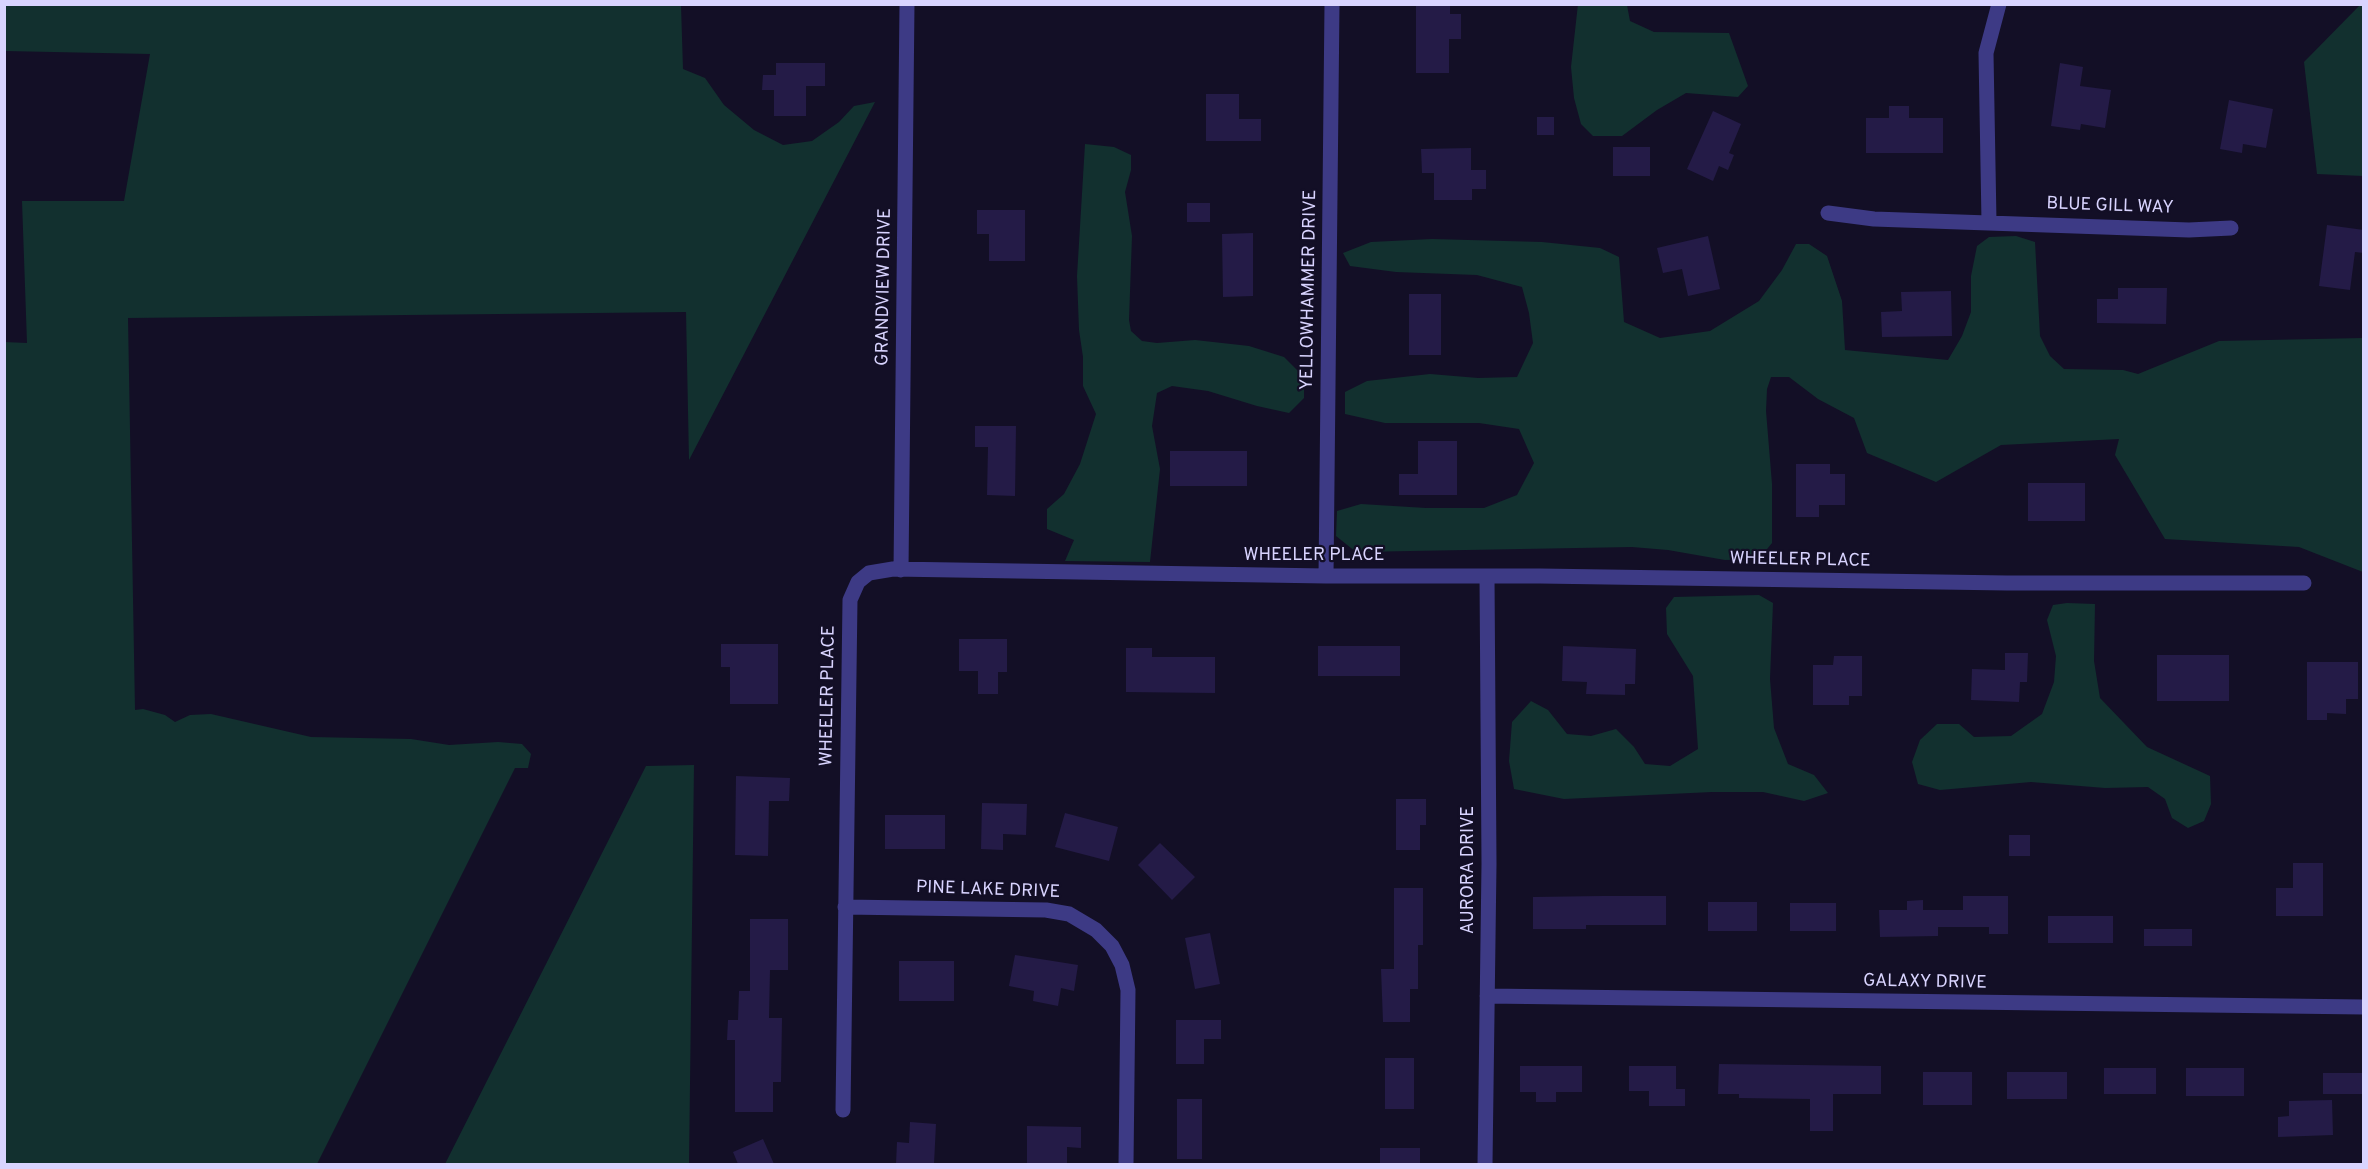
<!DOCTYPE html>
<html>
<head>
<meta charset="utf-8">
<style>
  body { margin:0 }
  #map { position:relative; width:2368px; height:1169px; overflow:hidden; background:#130f26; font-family:Overpass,sans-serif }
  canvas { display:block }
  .frame { position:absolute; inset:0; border:6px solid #d9d4ff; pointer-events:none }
</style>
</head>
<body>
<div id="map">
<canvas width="2368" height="1169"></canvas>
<div class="frame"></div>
</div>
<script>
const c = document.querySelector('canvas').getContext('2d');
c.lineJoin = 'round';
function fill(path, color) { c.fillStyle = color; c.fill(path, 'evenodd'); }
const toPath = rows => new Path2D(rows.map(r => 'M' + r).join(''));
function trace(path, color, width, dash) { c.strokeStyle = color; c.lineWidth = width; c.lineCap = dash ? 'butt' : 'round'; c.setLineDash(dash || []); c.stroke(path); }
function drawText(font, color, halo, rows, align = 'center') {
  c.font = font + ' Overpass,sans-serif'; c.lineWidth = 4.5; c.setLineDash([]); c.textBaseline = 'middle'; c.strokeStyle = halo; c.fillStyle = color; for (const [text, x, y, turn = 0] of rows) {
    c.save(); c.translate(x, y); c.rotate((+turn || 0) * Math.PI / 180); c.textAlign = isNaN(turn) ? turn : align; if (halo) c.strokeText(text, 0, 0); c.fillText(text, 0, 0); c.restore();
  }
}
const green = toPath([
  [5,4,681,5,683,69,705,78,724,105,754,130,783,145,812,141,839,122,854,106,875,102,689,460,686,312,128,318,135,710,143,709,165,715,175,722,190,715,211,714,311,737,411,739,449,745,498,742,522,744,531,754,528,768,515,768,317,1164,5,1164,4,342,27,343,22,201,124,201,150,54,5,51],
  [1578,4,1627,5,1630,21,1654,32,1729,33,1748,86,1738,97,1686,93,1657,110,1622,136,1593,136,1581,124,1574,98,1571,67],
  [2360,5,2364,5,2363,176,2317,174,2304,62],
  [1085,144,1114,147,1131,155,1131,170,1125,192,1132,236,1129,320,1131,331,1142,341,1157,343,1195,340,1249,346,1284,357,1304,377,1304,398,1289,413,1257,406,1208,391,1172,386,1157,393,1152,426,1160,469,1150,562,1065,561,1074,540,1047,529,1047,509,1064,494,1080,464,1096,414,1083,386,1083,357,1079,330,1077,276],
  [2016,236,2035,242,2040,336,2050,356,2064,369,2123,370,2138,374,2219,341,2363,338,2363,572,2299,547,2165,539,2115,455,2119,439,2001,445,1936,482,1867,453,1854,418,1818,399,1789,377,1771,377,1767,389,1766,411,1772,484,1772,543,1759,559,1725,560,1668,550,1632,547,1356,552,1336,536,1337,511,1361,504,1426,508,1484,508,1517,495,1534,463,1519,429,1479,423,1385,423,1345,414,1345,392,1367,381,1430,374,1478,378,1517,377,1533,343,1529,313,1522,287,1477,275,1396,272,1350,266,1343,253,1371,242,1432,239,1542,242,1600,248,1619,257,1624,322,1660,338,1710,331,1759,301,1782,270,1796,244,1809,244,1827,256,1842,301,1845,350,1948,360,1962,336,1971,312,1971,276,1977,246,1989,237],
  [1759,595,1773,603,1770,679,1774,728,1788,764,1814,775,1828,793,1804,801,1763,792,1712,792,1564,799,1514,789,1509,761,1512,722,1531,701,1548,710,1567,734,1591,736,1616,729,1634,747,1645,764,1670,766,1698,749,1693,676,1667,634,1666,608,1674,597],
  [2067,603,2095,604,2094,661,2100,698,2147,747,2210,776,2211,804,2204,821,2188,828,2172,818,2165,799,2148,787,2105,788,2031,782,1940,790,1918,784,1912,762,1920,740,1937,724,1959,724,1974,737,2011,736,2042,714,2054,682,2056,656,2047,620,2053,605],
  [694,765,689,1164,445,1164,646,766]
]);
const building = toPath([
  [1416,4,1450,4,1450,14,1461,14,1461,39,1449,39,1449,73,1416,73],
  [776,63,825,63,825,86,806,86,806,116,774,116,774,90,762,90,763,75,776,75],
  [2060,63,2083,67,2080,86,2111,90,2105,128,2081,124,2080,130,2051,126],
  [1206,94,1239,94,1239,119,1261,119,1261,141,1206,141],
  [2229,100,2273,109,2266,148,2243,144,2242,153,2220,149],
  [1889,106,1909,106,1909,118,1943,118,1943,153,1866,153,1866,118,1889,118],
  [1713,111,1741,124,1729,153,1734,155,1728,170,1719,166,1713,181,1687,169],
  [1537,117,1554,117,1554,135,1537,135],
  [1613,147,1650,147,1650,176,1613,176],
  [1471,148,1471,170,1486,170,1486,189,1472,189,1472,200,1434,200,1434,173,1422,173,1421,149],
  [1187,203,1210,203,1210,222,1187,222],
  [977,210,1025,210,1025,261,989,261,989,234,977,234],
  [2327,225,2364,230,2364,253,2355,252,2350,290,2319,286],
  [1253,233,1253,296,1223,297,1222,234],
  [1708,236,1720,289,1688,296,1682,269,1663,273,1657,248],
  [2118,288,2167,288,2166,324,2097,323,2097,299,2118,299],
  [1951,291,1952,336,1882,337,1881,312,1902,311,1901,292],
  [1409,294,1441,294,1441,355,1409,355],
  [975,426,1016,426,1015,496,987,495,988,447,975,447],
  [1418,441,1457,441,1457,495,1399,495,1399,474,1418,474],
  [1170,451,1247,451,1247,486,1170,486],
  [1796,464,1830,464,1830,474,1845,474,1845,505,1819,505,1819,517,1796,517],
  [2028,483,2085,483,2085,521,2028,521],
  [959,639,1007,639,1007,672,998,672,998,694,978,694,978,671,959,671],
  [721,644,778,644,778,704,730,704,730,667,721,667],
  [1318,646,1400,646,1400,676,1318,676],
  [1563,646,1636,649,1635,684,1625,684,1625,695,1586,694,1587,682,1562,681],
  [1126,648,1152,648,1152,657,1215,657,1215,693,1126,692],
  [2005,653,2028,653,2027,682,2020,682,2019,702,1971,700,1972,669,2005,670],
  [2157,655,2229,655,2229,701,2157,701],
  [1834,656,1862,656,1862,696,1849,696,1849,705,1813,705,1813,665,1833,665],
  [2307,662,2358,662,2358,699,2346,699,2346,714,2327,713,2327,720,2307,720],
  [736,776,790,778,789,801,769,801,768,856,735,855],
  [1396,799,1426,799,1426,825,1420,825,1420,850,1396,850],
  [982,803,1027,804,1026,835,1003,834,1003,850,981,849],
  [1065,813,1118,827,1109,861,1055,847],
  [885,815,945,815,945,849,885,849],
  [2009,835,2030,835,2030,856,2009,856],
  [1160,843,1195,877,1172,900,1138,865],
  [2293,863,2323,863,2323,916,2276,916,2276,888,2293,888],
  [1394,888,1423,888,1423,945,1418,945,1418,989,1410,989,1410,1022,1383,1022,1381,969,1394,969],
  [1602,896,1666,896,1666,925,1586,925,1586,929,1533,929,1533,897],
  [1963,896,2008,896,2008,934,1989,934,1989,927,1938,927,1938,936,1880,937,1879,910,1907,910,1907,901,1923,900,1923,910,1963,910],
  [1708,902,1757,902,1757,931,1708,931],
  [1790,903,1836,903,1836,931,1790,931],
  [2048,916,2113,916,2113,943,2048,943],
  [750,919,788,919,788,970,770,970,769,1018,782,1018,781,1082,773,1082,773,1112,735,1112,735,1040,727,1040,728,1020,738,1020,739,991,750,991],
  [2144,929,2192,929,2192,946,2144,946],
  [1210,933,1220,984,1195,989,1185,938],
  [1015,955,1078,965,1074,991,1061,988,1058,1006,1033,1001,1034,991,1009,986],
  [899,961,954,961,954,1001,899,1001],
  [1176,1020,1221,1020,1221,1039,1204,1039,1204,1064,1176,1064],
  [1385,1058,1414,1058,1414,1109,1385,1109],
  [1719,1064,1881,1066,1881,1094,1833,1094,1833,1131,1810,1131,1810,1099,1739,1098,1739,1094,1718,1094],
  [1520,1066,1582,1066,1582,1092,1556,1092,1556,1102,1536,1102,1536,1092,1520,1092],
  [1629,1066,1676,1066,1676,1089,1685,1089,1685,1106,1649,1106,1649,1091,1629,1091],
  [2104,1068,2156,1068,2156,1094,2104,1094],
  [2186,1068,2244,1068,2244,1096,2186,1096],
  [1923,1072,1972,1072,1972,1105,1923,1105],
  [2007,1072,2067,1072,2067,1099,2007,1099],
  [2323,1073,2364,1073,2364,1094,2323,1094],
  [1177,1099,1202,1099,1202,1159,1177,1159],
  [2332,1100,2333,1135,2278,1137,2278,1117,2289,1116,2289,1101],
  [910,1122,936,1124,934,1164,896,1164,897,1142,909,1143],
  [1027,1126,1081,1127,1081,1148,1067,1147,1067,1164,1027,1164],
  [763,1139,774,1164,738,1164,733,1152],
  [1380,1148,1420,1148,1420,1164,1380,1164]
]);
const street = toPath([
  [1828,213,1874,219,2189,230,2231,228],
  [1989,222,1986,53,1999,4],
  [901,570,907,4],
  [1326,576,1332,4],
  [845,907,1046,910,1069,914,1096,930,1112,946,1122,965,1128,990,1126,1164],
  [1487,996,2364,1007],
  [843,1110,850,600,858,582,869,573,893,569,1326,576,1540,576,2007,583,2304,583],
  [1485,1164,1489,864,1487,576]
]);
const streetNames = [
  ["BLUE GILL WAY",2110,207,2],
  ["GRANDVIEW DRIVE",885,287,-89],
  ["YELLOWHAMMER DRIVE",1310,290,-89],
  ["WHEELER PLACE",1314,556],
  ["WHEELER PLACE",1800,561,1],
  ["WHEELER PLACE",829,696,-89],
  ["AURORA DRIVE",1469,870,-90],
  ["PINE LAKE DRIVE",988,891,2],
  ["GALAXY DRIVE",1925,983,1]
];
fill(green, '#12302f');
fill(building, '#241b47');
trace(street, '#3d3a85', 15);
drawText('18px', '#d9d4ff', '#130f26', streetNames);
</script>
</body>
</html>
